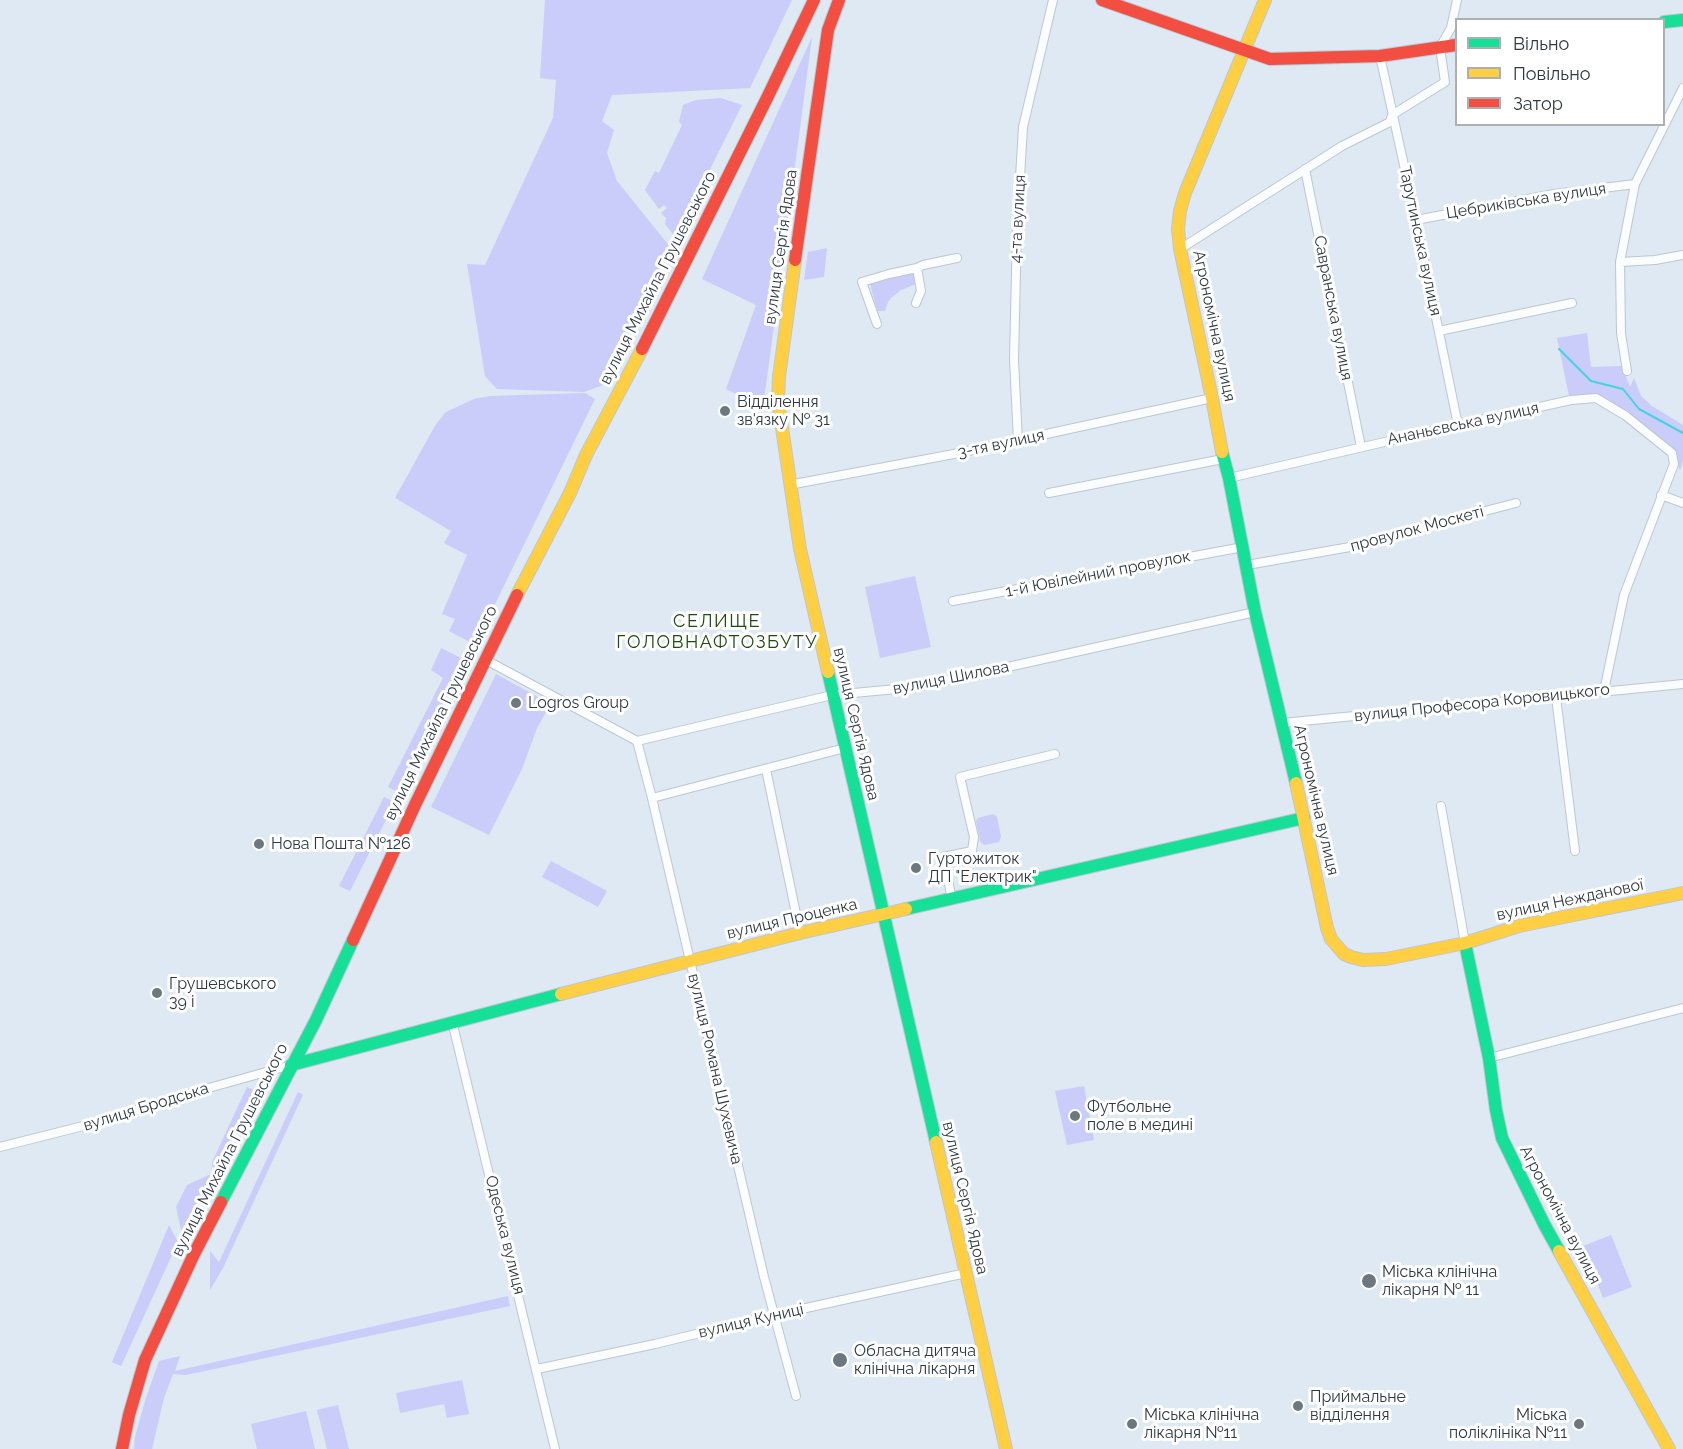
<!DOCTYPE html>
<html>
<head>
<meta charset="utf-8">
<style>
  body { margin:0 }
  #map { position:relative; width:1683px; height:1449px; overflow:hidden; background:#dee9f3; font-family:Raleway,sans-serif }
  canvas { display:block }
  .legend { position:absolute; left:1455px; top:18px; width:210px; height:108px; box-sizing:border-box; background:#fff; border:2px solid #acb0b3; margin:0; padding:8px 10px; list-style:none; font-size:18px; color:#2f3942 }
  .legend li { display:flex; align-items:center; gap:12px; height:30px }
  .legend b { width:30px; border:2px solid #acb0b3 }
</style>
</head>
<body>
<div id="map">
<canvas width="1683" height="1449"></canvas>
<ul class="legend">
<li><b style="height:8px;background:#16e098"></b>Вільно</li>
<li><b style="height:8px;background:#ffcf43"></b>Повільно</li>
<li><b style="height:8px;background:#f24e42"></b>Затор</li>
</ul>
</div>
<script>
const c = document.querySelector('canvas').getContext('2d');
c.lineJoin = 'round';
function fill(path, color) { c.fillStyle = color; c.fill(path, 'evenodd'); }
const toPath = rows => new Path2D(rows.map(r => 'M' + r).join(''));
function trace(path, color, width, dash) { c.strokeStyle = color; c.lineWidth = width; c.lineCap = dash ? 'butt' : 'round'; c.setLineDash(dash || []); c.stroke(path); }
function drawText(font, color, halo, rows, align = 'center') {
  c.font = font + ' Raleway,sans-serif'; c.lineWidth = 6; c.setLineDash([]); c.textBaseline = 'middle'; c.strokeStyle = halo; c.fillStyle = color; for (const [text, x, y, turn = 0] of rows) {
    c.save(); c.translate(x, y); c.rotate((+turn || 0) * Math.PI / 180); c.textAlign = isNaN(turn) ? turn : align; if (halo) c.strokeText(text, 0, 0); c.fillText(text, 0, 0); c.restore();
  }
}
const green = toPath([
  [545,0,792,0,750,88,612,95,602,121,614,130,607,153,617,181,671,248,603,385,584,392,497,389,485,376,467,264,485,265,553,118,556,80,540,78],
  [812,37,772,341,763,407,726,389,756,305,702,279],
  [721,98,742,105,676,238,665,224,666,218,661,213,667,208,664,205,659,209,645,190,655,171,659,173,682,125,679,122,683,105,696,100],
  [827,248,824,277,804,280,808,252],
  [913,269,919,283,901,290,891,298,888,302,885,311,877,311,869,280],
  [1587,333,1591,367,1622,366,1630,387,1634,378,1641,396,1652,406,1683,425,1683,461,1680,471,1673,448,1629,414,1598,395,1569,396,1557,338],
  [585,393,595,399,475,645,449,631,455,619,442,614,467,555,444,543,451,531,395,498,436,424,446,412,474,399,490,396],
  [915,576,931,647,880,658,865,587],
  [441,648,465,660,400,793,388,787,443,678,431,670],
  [496,674,551,704,537,728,522,769,489,835,431,807],
  [384,797,395,802,350,891,339,886],
  [993,814,997,817,1001,837,999,842,984,845,980,841,976,821,978,818],
  [551,861,607,891,598,907,542,877],
  [1084,1086,1094,1140,1067,1145,1055,1091],
  [247,1087,254,1090,216,1169,212,1166,212,1162],
  [298,1092,303,1095,223,1268,210,1290,210,1251,219,1262],
  [211,1174,182,1234,176,1207,187,1185],
  [169,1225,178,1242,121,1366,112,1362],
  [1611,1235,1632,1287,1603,1298,1583,1246],
  [508,1296,510,1306,186,1375,173,1374,164,1398,152,1449,134,1449,135,1437,146,1398,159,1361,180,1356,175,1371],
  [462,1380,469,1414,447,1418,444,1404,400,1413,396,1393],
  [338,1405,349,1449,327,1449,317,1410],
  [306,1411,315,1449,257,1449,251,1424]
]);
const stream = toPath([
  [1559,349,1591,381,1623,389,1639,409,1683,433]
]);
const street = toPath([
  [1380,56,1416,220,1458,425],
  [1305,169,1361,447],
  [1416,220,1554,194,1635,184],
  [1180,249,1342,146,1390,122,1392,115,1445,82,1440,47,1451,28,1457,0],
  [1620,262,1655,260,1683,255],
  [916,303,921,291,917,268,923,265,957,258],
  [877,324,862,282,889,274,917,268],
  [1439,331,1572,303],
  [1627,371,1621,333,1620,262,1635,184,1683,88],
  [1018,441,1014,360,1017,227,1023,127,1053,0],
  [1229,478,1458,425,1571,400,1596,398,1626,416,1672,453,1674,464,1624,595,1604,691],
  [789,485,959,453,1212,398],
  [1049,493,1223,459],
  [1661,495,1683,503],
  [1247,565,1373,543,1431,525,1516,503],
  [953,601,1243,547],
  [486,660,637,741,832,695,918,687,1255,612],
  [1556,697,1575,851],
  [1282,723,1683,684],
  [637,741,652,798,764,1277,796,1396],
  [766,769,800,933],
  [652,798,845,748],
  [1441,806,1465,943],
  [952,899,943,857,972,851,974,837,960,777,1055,754],
  [452,1021,555,1449],
  [1489,1058,1683,1008],
  [0,1147,91,1124,198,1091,291,1065],
  [537,1369,655,1344,774,1315,966,1273]
]);
const fast = toPath([
  [1664,22,1683,20],
  [1222,452,1229,478,1255,612,1296,783],
  [828,672,936,1142],
  [906,909,1304,818],
  [1465,943,1489,1058,1496,1110,1502,1138,1544,1224,1559,1251],
  [291,1065,561,994],
  [221,1202,316,1020,353,940]
]);
const slow = toPath([
  [795,260,779,377,778,401,800,549,828,672],
  [1222,452,1212,398,1180,249,1178,229,1180,211,1185,193,1265,0],
  [517,595,570,493,586,455,642,349],
  [1296,783,1327,928,1331,939,1344,954,1351,957,1363,960,1386,959,1465,943,1519,926,1683,893],
  [561,994,800,933,906,909],
  [936,1142,1006,1449],
  [1559,1251,1669,1449]
]);
const jam = toPath([
  [1102,0,1270,59,1380,56,1456,45],
  [795,260,828,30,839,0],
  [642,349,769,94,814,0],
  [353,940,415,805,517,595],
  [122,1449,129,1415,145,1360,194,1254,221,1202]
]);
const markers = [
  [725,411,6,"#6c7780"],
  [516,703,6,"#6c7780"],
  [259,844,6,"#6c7780"],
  [916,868,6,"#6c7780"],
  [157,993,6,"#6c7780"],
  [1075,1116,6,"#6c7780"],
  [1369,1281,8,"#6c7780"],
  [840,1360,8,"#6c7780"],
  [1298,1406,6,"#6c7780"],
  [1132,1424,6,"#6c7780"],
  [1579,1424,6,"#6c7780"]
];
const streetNames = [
  ["Цебриківська вулиця",1526,201,-9],
  ["4-та вулиця",1018,219,-87],
  ["Тарутинська вулиця",1420,241,78],
  ["вулиця Сергія Ядова",781,247,-82],
  ["вулиця Михайла Грушевського",658,278,-63],
  ["Савранська вулиця",1333,308,79],
  ["Агрономічна вулиця",1214,326,78],
  ["Ананьєвська вулиця",1463,424,-12],
  ["3-тя вулиця",1001,444,-12],
  ["провулок Москеті",1417,529,-15],
  ["1-й Ювілейний провулок",1098,574,-11],
  ["вулиця Шилова",951,678,-11],
  ["вулиця Професора Коровицького",1482,703,-6],
  ["вулиця Михайла Грушевського",441,713,-64],
  ["вулиця Сергія Ядова",856,724,77],
  ["Агрономічна вулиця",1316,800,77],
  ["вулиця Нежданової",1570,900,-12],
  ["вулиця Проценка",792,919,-13],
  ["вулиця Романа Шухевича",715,1069,77],
  ["вулиця Бродська",146,1107,-17],
  ["вулиця Михайла Грушевського",230,1150,-63],
  ["вулиця Сергія Ядова",965,1198,77],
  ["Агрономічна вулиця",1560,1215,62],
  ["Одеська вулиця",505,1235,76],
  ["вулиця Куниці",751,1321,-13]
];
const poiNames = [
  ["Відділення",737,402],
  ["зв'язку № 31",737,420],
  ["Logros Group",528,703],
  ["Нова Пошта №126",271,844],
  ["Гуртожиток",928,859],
  ["ДП \"Електрик\"",928,877],
  ["Грушевського",169,984],
  ["39 і",169,1002],
  ["Футбольне",1087,1107],
  ["поле в медині",1087,1125],
  ["Міська клінічна",1382,1272],
  ["лікарня № 11",1382,1290],
  ["Обласна дитяча",854,1351],
  ["клінічна лікарня",854,1369],
  ["Приймальне",1310,1397],
  ["відділення",1310,1415],
  ["Міська клінічна",1144,1415],
  ["лікарня №11",1144,1433],
  ["Міська",1567,1415,"right"],
  ["поліклініка №11",1567,1433,"right"]
];
const neighbourhoodNames = [
  ["СЕЛИЩЕ",717,622],
  ["ГОЛОВНАФТОЗБУТУ",717,643]
];
fill(green, '#caccf9');
trace(stream, '#45d3dd', 2);
trace(street, '#bdc7d0', 10);
trace(fast, '#bdc7d0', 14);
trace(slow, '#bdc7d0', 14);
trace(jam, '#bdc7d0', 14);
trace(street, '#fafcfd', 8);
trace(fast, '#16e098', 12);
trace(slow, '#ffcf43', 12);
trace(jam, '#f24e42', 12);
for (const [x, y, r, color] of markers) { const dot = new Path2D(); dot.arc(x, y, r, 0, 2 * Math.PI); c.fillStyle = color; c.fill(dot); trace(dot, '#fff', 2); }
drawText('16px', '#2f3942', '#fff', streetNames);
drawText('16px', '#2f3942', '#fff', poiNames, 'left');
c.letterSpacing = '1.5px';
drawText('18px', '#204a0e', '#fff', neighbourhoodNames);
c.letterSpacing = '0px';
</script>
</body>
</html>
